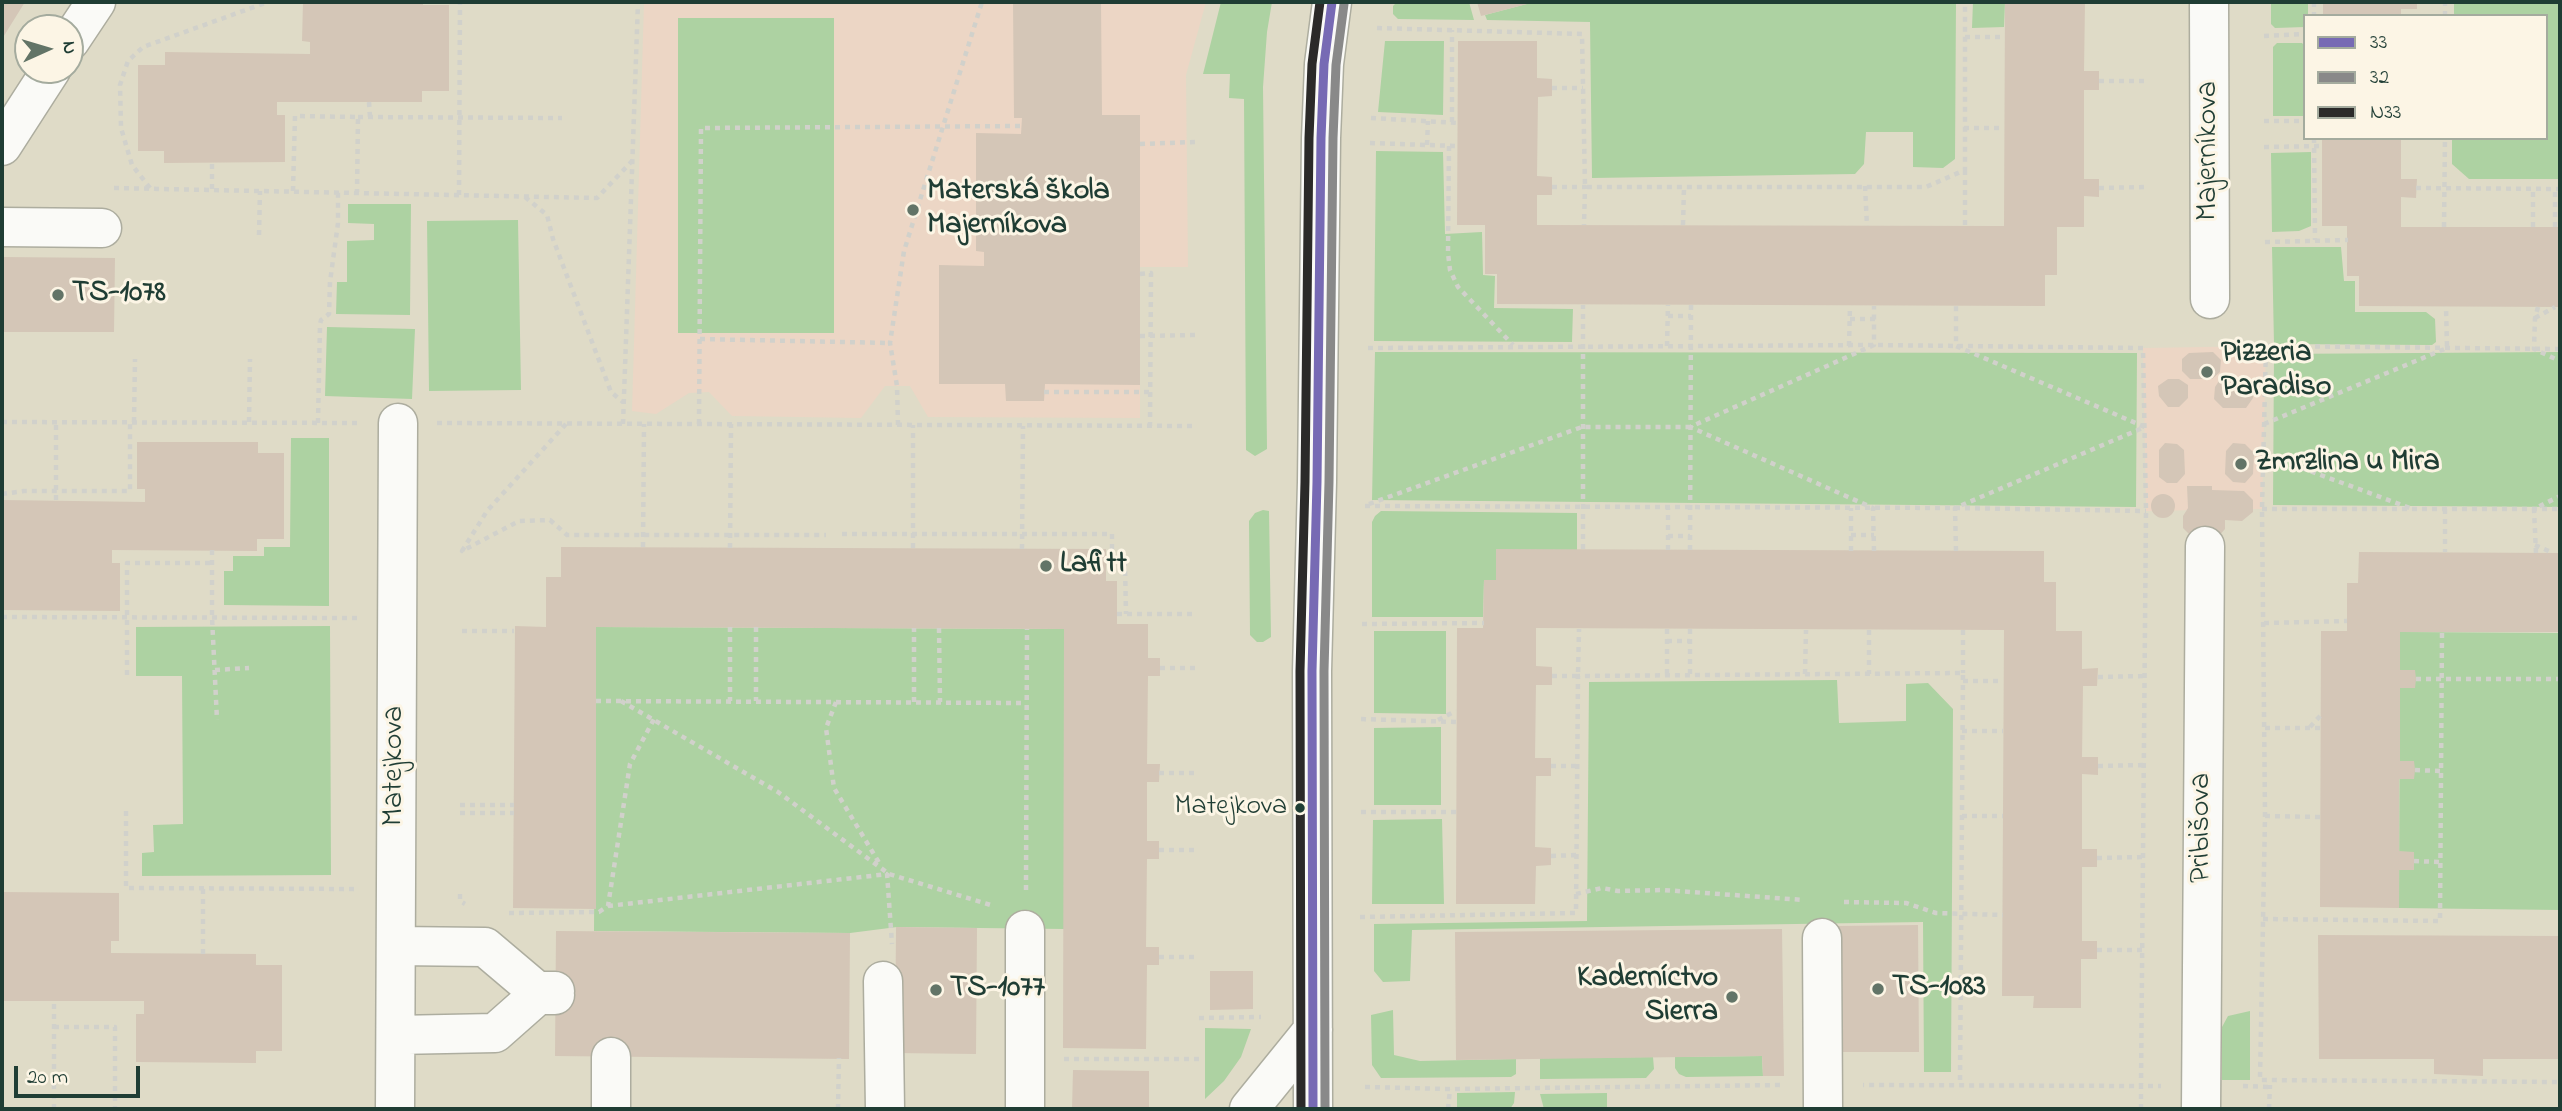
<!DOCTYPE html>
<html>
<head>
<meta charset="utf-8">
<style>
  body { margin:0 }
  #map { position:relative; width:2562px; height:1111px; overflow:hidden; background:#dfdbc7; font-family:"Indie Flower",sans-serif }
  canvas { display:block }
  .frame { position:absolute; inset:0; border:4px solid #1f3d34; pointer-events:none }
  .legend { position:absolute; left:2303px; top:14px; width:245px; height:126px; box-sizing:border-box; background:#fcf5e5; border:2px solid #a4ab9e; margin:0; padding:9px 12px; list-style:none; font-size:21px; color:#1f3d34 }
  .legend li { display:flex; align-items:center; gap:14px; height:35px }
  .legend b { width:35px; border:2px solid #a4ab9e }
  .north { position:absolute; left:14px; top:14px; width:70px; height:70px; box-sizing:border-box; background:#fcf5e5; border:2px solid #a4ab9e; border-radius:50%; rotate:86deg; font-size:19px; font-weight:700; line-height:28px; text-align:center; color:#1f3d34 }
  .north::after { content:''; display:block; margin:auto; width:24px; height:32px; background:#627467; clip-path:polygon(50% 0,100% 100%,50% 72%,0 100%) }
  .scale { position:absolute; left:14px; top:1066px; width:126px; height:32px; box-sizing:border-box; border:4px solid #1f3d34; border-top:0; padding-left:9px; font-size:21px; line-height:24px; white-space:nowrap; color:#1f3d34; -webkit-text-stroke:5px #fcf5e5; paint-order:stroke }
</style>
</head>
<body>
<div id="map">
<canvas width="2562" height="1111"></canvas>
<div class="frame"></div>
<ul class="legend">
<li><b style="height:9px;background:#776ab4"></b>33</li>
<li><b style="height:9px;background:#898989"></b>32</li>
<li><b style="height:9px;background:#2b2a29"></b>N33</li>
</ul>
<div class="north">N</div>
<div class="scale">20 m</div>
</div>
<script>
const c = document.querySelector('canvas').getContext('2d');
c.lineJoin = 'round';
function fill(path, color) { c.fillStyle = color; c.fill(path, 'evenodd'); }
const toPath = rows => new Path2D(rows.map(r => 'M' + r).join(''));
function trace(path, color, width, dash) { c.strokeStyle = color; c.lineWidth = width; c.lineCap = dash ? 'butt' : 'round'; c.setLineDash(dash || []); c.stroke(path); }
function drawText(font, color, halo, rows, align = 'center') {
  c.font = font + ' "Indie Flower",sans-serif'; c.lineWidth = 6; c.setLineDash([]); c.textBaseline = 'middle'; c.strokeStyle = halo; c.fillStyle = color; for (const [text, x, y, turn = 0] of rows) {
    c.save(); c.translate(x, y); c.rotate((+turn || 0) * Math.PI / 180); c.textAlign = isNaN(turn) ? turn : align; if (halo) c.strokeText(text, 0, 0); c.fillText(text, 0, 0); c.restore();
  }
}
const built = toPath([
  [644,2,1206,2,1186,75,1188,267,1140,267,1140,418,928,417,910,386,885,386,861,418,732,416,709,392,689,393,656,414,632,411],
  [2266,346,2262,509,2146,511,2143,348]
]);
const green = toPath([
  [1221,2,1272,2,1267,32,1263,87,1267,449,1255,456,1246,450,1244,99,1229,98,1230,74,1203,74],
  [1397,2,1469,2,1474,20,1398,19,1393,14,1393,6],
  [1534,2,1956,2,1955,159,1943,168,1913,167,1913,132,1866,132,1864,164,1855,174,1592,178,1590,22,1487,20,1485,15],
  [1973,2,2005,2,2004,27,1972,28],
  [2271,2,2308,2,2308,16,2305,16,2305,27,2275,28,2271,24],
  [2454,2,2560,2,2560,179,2469,179,2452,164,2452,138,2546,138,2546,16,2454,16],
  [678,18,834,18,834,333,678,333],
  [1385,41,1444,41,1443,115,1378,112],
  [2277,43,2302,43,2305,46,2305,116,2273,116,2273,47],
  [1376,151,1443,152,1445,234,1482,232,1483,275,1495,276,1494,308,1573,309,1572,342,1374,341],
  [2311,152,2311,226,2299,231,2272,232,2271,153],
  [348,204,411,204,410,315,336,314,337,282,347,282,347,241,374,240,374,224,348,223],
  [518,220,521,390,429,391,427,221],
  [2272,247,2341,247,2344,281,2355,281,2355,312,2426,312,2435,319,2436,342,2432,345,2274,344],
  [327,327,415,329,412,399,325,396],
  [1375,352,2137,353,2136,507,1372,500],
  [2560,352,2560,507,2273,505,2274,354],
  [291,438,329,438,329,606,224,605,224,571,233,571,233,556,264,556,264,547,290,547],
  [1263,510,1269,511,1271,637,1263,642,1257,642,1250,635,1249,521,1255,513],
  [1381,511,1577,513,1577,550,1496,580,1484,580,1483,617,1372,617,1372,522,1375,516],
  [330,626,331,875,142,876,142,853,154,852,153,825,183,824,182,676,136,676,136,627],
  [596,627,1064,629,1064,929,897,927,850,933,594,931],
  [1374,631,1446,631,1446,714,1374,713],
  [2400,632,2560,633,2560,910,2399,908],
  [1837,680,1839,723,1906,721,1906,684,1928,683,1953,709,1951,1072,1924,1072,1923,922,1412,930,1410,981,1383,982,1374,971,1374,924,1587,921,1589,682],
  [1441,727,1441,805,1374,805,1374,728],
  [1442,819,1444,904,1372,904,1373,820],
  [1393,1010,1394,1055,1420,1061,1516,1059,1516,1074,1511,1077,1381,1078,1372,1065,1371,1015],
  [2250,1011,2250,1080,2222,1080,2222,1027,2228,1016],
  [1205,1028,1251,1029,1241,1057,1224,1081,1205,1099],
  [1762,1056,1763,1076,1686,1077,1679,1074,1675,1068,1675,1057],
  [1653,1057,1654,1069,1646,1078,1540,1079,1540,1058],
  [1515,1092,1514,1103,1510,1109,1457,1109,1457,1093],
  [1607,1093,1607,1109,1544,1109,1540,1094]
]);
const building = toPath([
  [2,2,25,2,2,39],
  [303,2,423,2,423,5,449,5,449,91,422,91,422,102,277,102,277,115,285,115,285,162,164,163,164,151,138,151,138,65,165,65,165,52,310,54,310,42,302,41],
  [1013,2,1101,2,1102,115,1140,115,1140,385,1045,384,1044,401,1006,401,1005,384,939,384,939,265,984,266,984,252,976,251,976,133,1021,134,1022,118,1014,118],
  [1477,2,1531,2,1531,3,1481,16],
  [2005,2,2085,2,2084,71,2099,71,2099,90,2084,90,2084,179,2099,179,2099,197,2084,196,2084,227,2057,227,2057,275,2045,275,2045,306,1497,304,1497,274,1485,274,1485,225,1457,225,1458,41,1537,41,1537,78,1552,79,1552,96,1538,97,1537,176,1552,177,1552,195,1537,195,1537,225,2004,226],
  [2323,2,2417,2,2417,9,2401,9,2401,16,2323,16],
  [2322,138,2401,138,2401,179,2417,179,2416,198,2401,197,2401,227,2560,227,2560,307,2359,306,2359,276,2347,276,2347,226,2322,226],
  [2,257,115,258,114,332,2,332],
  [2213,352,2221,360,2220,372,2212,379,2190,379,2182,371,2182,359,2189,353],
  [2221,378,2247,379,2254,386,2253,398,2246,408,2223,408,2214,399,2215,387],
  [2168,379,2179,379,2188,385,2188,398,2179,407,2168,407,2159,396,2158,386],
  [137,442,258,442,258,453,284,453,284,539,257,539,257,551,112,550,112,563,120,563,120,611,2,610,2,500,145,502,145,489,137,489],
  [2165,443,2177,444,2184,450,2185,474,2177,483,2167,483,2159,477,2159,450],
  [2233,443,2245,444,2254,453,2253,474,2245,483,2233,482,2225,474,2226,451],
  [2187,486,2212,486,2212,490,2244,491,2253,500,2253,512,2242,521,2225,520,2225,529,2217,538,2192,537,2183,528,2183,516,2188,508],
  '2151 506a12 12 0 1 1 24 0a12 12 0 1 1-24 0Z',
  [561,547,1106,549,1106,581,1117,581,1117,624,1148,624,1148,658,1160,658,1160,676,1148,676,1147,764,1160,764,1159,782,1147,782,1147,841,1159,841,1159,859,1147,859,1146,947,1159,947,1159,965,1147,965,1146,1049,1063,1048,1064,629,596,627,596,909,513,908,515,626,546,627,546,577,561,577],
  [1496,549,2044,551,2044,582,2056,582,2056,631,2082,631,2082,669,2098,668,2097,686,2083,686,2082,757,2098,757,2098,775,2082,774,2082,849,2097,849,2097,867,2082,867,2082,941,2097,941,2097,959,2081,959,2081,1008,2033,1008,2034,996,2002,996,2004,630,1536,628,1536,666,1552,667,1552,685,1536,685,1535,758,1551,758,1551,776,1536,776,1535,847,1551,848,1551,865,1536,866,1535,904,1456,904,1457,628,1483,628,1484,580,1496,580],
  [2359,552,2560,553,2560,632,2400,632,2400,670,2415,670,2416,679,2415,688,2400,688,2400,761,2414,761,2415,770,2414,779,2399,779,2399,851,2414,852,2414,870,2399,870,2399,908,2320,907,2321,631,2347,631,2347,583,2358,583],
  [2,892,119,893,119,941,111,941,111,953,256,954,256,965,282,965,282,1051,256,1051,256,1063,136,1062,136,1014,144,1014,144,1001,2,1001],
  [1918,925,1919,1052,1838,1052,1838,926],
  [896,927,977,928,976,1054,895,1053],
  [1782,929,1784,1076,1763,1076,1762,1056,1456,1060,1455,932],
  [556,931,850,933,849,1059,555,1056],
  [2318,935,2560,936,2560,1059,2483,1059,2483,1076,2434,1074,2434,1059,2319,1059],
  [1210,971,1253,971,1253,1009,1210,1010],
  [1073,1070,1149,1071,1149,1109,1072,1109]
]);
const path = toPath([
  [2314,2,2314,16],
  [2445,16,2445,2],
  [1377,28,1582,34,1585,187,1926,187,1965,170,1965,2],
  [2264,36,2305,34],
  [1965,37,2004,37],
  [2099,81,2148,81],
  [1552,88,1583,88],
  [369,102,370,118],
  [358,117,562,118],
  [1371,118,1458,123],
  [2264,121,2305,121],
  [1452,122,1452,30],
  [1964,128,2004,128],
  [2314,138,2315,240],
  [1370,143,1457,146],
  [1140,144,1195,142],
  [1427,145,1428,121],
  [1449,146,1448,253,1450,270,1458,287,1513,345],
  [2264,147,2322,146],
  [1965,170,1965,226],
  [1865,186,1867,226],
  [1552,187,1585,187,1584,225],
  [114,188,597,198,633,160],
  [150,188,132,165,121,128,120,85,128,61,143,47,268,2],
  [2099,188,2147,187],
  [2416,188,2560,189],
  [212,189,212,162],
  [293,191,295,116,358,117,357,192],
  [459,195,460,2],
  [525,197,547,215,553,239,611,392,623,402],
  [1683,225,1684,187],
  [2444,227,2445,138],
  [2533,227,2533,189],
  [2555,227,2555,189],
  [259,235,260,191],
  [2265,242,2348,240],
  [1140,274,1151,273,1150,426],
  [2538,307,2535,318,2534,349,2560,361],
  [1668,316,1691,316],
  [2535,318,2555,307],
  [1850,319,1875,319],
  [1140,336,1196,335],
  [700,339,890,343],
  [1667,346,1668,305],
  [1849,346,1850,306],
  [1368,348,1874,345,2143,348,2146,511,2141,1086,1863,1085],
  [2560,349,2266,346,2262,509,2265,816,2260,1080,2560,1082],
  [1044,392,1150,392],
  [2,422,358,423],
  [134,422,135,359],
  [249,422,250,359],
  [318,423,320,325,321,320,329,314,330,282,338,223,338,192],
  [437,423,1196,426],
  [566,424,487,511,462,551,519,521,550,520,567,535,826,535],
  [623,424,638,2],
  [699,424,701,128,1021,126],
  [2264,424,2447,348,2446,306],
  [898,425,897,386,890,343,904,251,982,2],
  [2264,454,2410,508],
  [2,494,24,491,130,491,130,422],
  [56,500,56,422],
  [1369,504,1582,427,1690,427],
  [1365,506,1955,508,2146,511],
  [2262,509,2560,509],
  [2445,509,2445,552],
  [842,534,1112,534,1112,565,1125,565,1126,614],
  [1851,535,1874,535],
  [1668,536,1690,536],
  [2535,545,2553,553],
  [643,547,644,424],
  [730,548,731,424],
  [913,548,913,425],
  [1022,549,1023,426],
  [1583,549,1583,305],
  [212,550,212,617,217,720],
  [1668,550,1668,508],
  [1690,550,1691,305],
  [1851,551,1851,508],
  [1874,551,1873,508,1690,427,1874,345,1874,306],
  [1956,551,1955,508,2145,427,1956,346,1956,306],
  [2536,553,2534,509,2560,496],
  [1117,614,1197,614],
  [2,617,357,618],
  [2264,623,2347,621],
  [1362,624,1484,623],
  [730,627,730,701],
  [756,627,756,701],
  [939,628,940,702],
  [1667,629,1667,675],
  [1690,629,1690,675],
  [1869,630,1869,674],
  [1963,630,1963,673],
  [462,631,514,631],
  [1667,641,1690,641],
  [1160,668,1198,668],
  [215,670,249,668],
  [1805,674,1806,630],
  [127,675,127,563,213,563],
  [1552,676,1578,676,1579,629],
  [2098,677,2144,676],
  [2416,679,2560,679],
  [1963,681,2003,681],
  [596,701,1026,703],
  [621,701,778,792,889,874,994,906],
  [836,702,826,728,834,788,881,866],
  [914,702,914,628],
  [1361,719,1456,722],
  [1438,720,1456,711],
  [2310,727,2321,715],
  [2265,728,2321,728],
  [1962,731,2003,731],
  [1551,766,1577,766],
  [2098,766,2144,765],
  [2415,770,2441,771],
  [1159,773,1198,773],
  [460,805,514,805],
  [126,811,126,888,355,889],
  [1361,812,1456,812],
  [460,813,514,813],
  [1962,816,2003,816],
  [2265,816,2321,817],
  [1159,850,1199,850],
  [1551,856,1577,855],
  [2097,858,2144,857],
  [2414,861,2440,862],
  [887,873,892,944],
  [1026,890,1027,629],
  [460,894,460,901,465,904],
  [1576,894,1602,888,1618,891,1663,890,1804,900],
  [1844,902,1906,903,1936,913,2003,915],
  [608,906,888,874],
  [509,913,599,912,608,906,630,764,654,719],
  [1360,917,1576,913,1578,676,1963,673,1960,1084],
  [2263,919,2440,921,2442,632],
  [2097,950,2143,950],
  [203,954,203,888],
  [1159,957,1199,957],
  [1199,1018,1261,1017],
  [54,1027,115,1027,115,1109],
  [1064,1059,1200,1059],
  [2243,1086,2270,1087],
  [1365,1087,1450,1089,1784,1085],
  [54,1109,54,1001],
  [838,1109,839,1058],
  [1448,1109,1450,1089],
  [2141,1109,2141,1086,2161,1086],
  [2269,1109,2270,1085]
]);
const minor = toPath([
  [2209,2,2210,299],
  [70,41,96,2],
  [2,146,51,70],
  [2,227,102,228],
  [1822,938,1823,1109],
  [396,946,485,947,537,991,555,991],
  [883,981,885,1109],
  [396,1035,495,1033,538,995,555,995],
  [395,1109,398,423],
  [611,1109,611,1057],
  [1025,1109,1025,930],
  [1249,1109,1313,1030],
  [1313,1109,1312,671,1317,482,1321,138,1324,64,1332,2],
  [2201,1109,2205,546]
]);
const bus1 = toPath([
  [1313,1109,1312,671,1317,482,1321,138,1324,64,1332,2]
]);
const bus2 = toPath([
  [1325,1109,1324,671,1329,482,1333,138,1336,65,1344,4]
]);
const bus3 = toPath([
  [1301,1109,1300,671,1305,482,1309,138,1312,64,1320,2]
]);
const markers = [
  [913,210,7,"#627467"],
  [58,295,7,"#627467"],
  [2207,372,7,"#627467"],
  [2241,464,7,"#627467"],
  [1046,566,7,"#627467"],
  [1300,808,6,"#1f3d34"],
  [1878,989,7,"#627467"],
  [936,990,7,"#627467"],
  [1732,997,7,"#627467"]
];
const busNames = [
  ["Matejkova",1287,808]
];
const streetNames = [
  ["Majerníkova",2210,151,-90],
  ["Matejkova",396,766,-90],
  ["Pribišova",2203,828,-90]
];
const poiNames = [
  ["Materská škola",927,193],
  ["Majerníkova",927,227],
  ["TS-1078",72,295],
  ["Pizzeria",2221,355],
  ["Paradiso",2221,389],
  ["Zmrzlina u Mira",2255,464],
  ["Lafitt",1060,566],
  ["Kaderníctvo",1718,980,"right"],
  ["Sierra",1718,1014,"right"],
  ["TS-1083",1892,989],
  ["TS-1077",950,990]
];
fill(built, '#ecd6c5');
fill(green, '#add2a2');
fill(building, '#d4c6b7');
trace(minor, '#adad9f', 41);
trace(path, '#d1d1cb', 4.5, [5, 5]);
trace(minor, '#fafaf7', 38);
trace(bus1, '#776ab4', 9);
trace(bus2, '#898989', 9);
trace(bus3, '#2b2a29', 9);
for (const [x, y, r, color] of markers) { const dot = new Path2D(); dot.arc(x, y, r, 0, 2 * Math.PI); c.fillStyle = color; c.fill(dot); trace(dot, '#fcf5e5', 2.5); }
drawText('28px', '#1f3d34', '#fcf5e5', busNames, 'right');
drawText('30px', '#1f3d34', '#fcf5e5', streetNames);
drawText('bold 30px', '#1f3d34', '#fcf5e5', poiNames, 'left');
</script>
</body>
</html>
